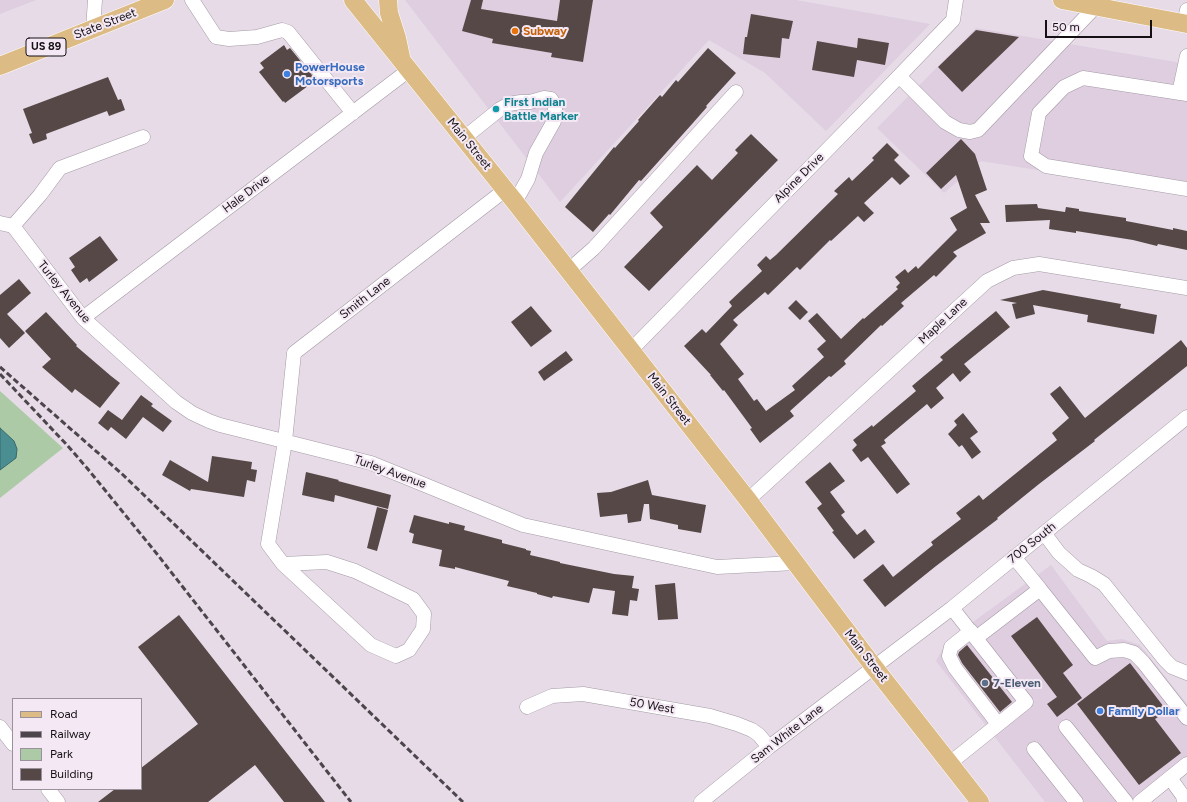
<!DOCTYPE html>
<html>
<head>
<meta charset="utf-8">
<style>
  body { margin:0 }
  #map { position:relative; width:1187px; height:802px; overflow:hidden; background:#e6dbe7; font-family:Figtree,sans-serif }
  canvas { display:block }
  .legend { position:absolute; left:12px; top:698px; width:130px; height:92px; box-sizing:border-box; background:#f3e8f4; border:1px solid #9a929a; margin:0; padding:5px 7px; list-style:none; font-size:12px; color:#141014 }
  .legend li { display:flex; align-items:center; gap:8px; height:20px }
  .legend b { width:20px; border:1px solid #9a929a }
  .scale { position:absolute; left:1045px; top:20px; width:107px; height:18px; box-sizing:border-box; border:2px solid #141014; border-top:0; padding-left:5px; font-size:12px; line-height:14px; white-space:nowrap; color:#141014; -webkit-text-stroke:3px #f3e8f4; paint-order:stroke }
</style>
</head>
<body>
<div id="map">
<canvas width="1187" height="802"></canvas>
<ul class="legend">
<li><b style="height:5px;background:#ddbb84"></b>Road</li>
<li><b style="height:5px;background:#4c464c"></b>Railway</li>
<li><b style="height:11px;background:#abcaa5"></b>Park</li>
<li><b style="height:11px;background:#564846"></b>Building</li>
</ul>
<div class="scale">50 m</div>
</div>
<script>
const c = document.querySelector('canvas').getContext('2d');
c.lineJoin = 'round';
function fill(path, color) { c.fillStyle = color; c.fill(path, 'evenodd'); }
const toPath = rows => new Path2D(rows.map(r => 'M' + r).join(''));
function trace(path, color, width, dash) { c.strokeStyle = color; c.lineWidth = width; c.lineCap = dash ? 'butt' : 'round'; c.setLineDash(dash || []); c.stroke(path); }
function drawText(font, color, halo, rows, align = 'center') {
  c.font = font + ' Figtree,sans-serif'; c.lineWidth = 4; c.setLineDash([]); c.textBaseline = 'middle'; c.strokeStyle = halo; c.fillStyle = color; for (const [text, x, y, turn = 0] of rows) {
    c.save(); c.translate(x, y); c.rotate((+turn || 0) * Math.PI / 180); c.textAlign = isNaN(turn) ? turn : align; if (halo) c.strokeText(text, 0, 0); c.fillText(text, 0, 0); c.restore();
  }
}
const built = toPath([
  [0,0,36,0,0,14],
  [405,0,796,0,930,24,826,131,765,73,709,40,560,202],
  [976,28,1187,64,1187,194,981,161,944,193,877,128],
  [1051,565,1107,641,1122,639,1140,645,1187,704,1187,772,1149,802,1045,802,936,661,947,641]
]);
const green = toPath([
  [0,391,63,448,0,498]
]);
const water = toPath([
  [0,428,14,441,17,449,16,458,0,470,0,428]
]);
const building = toPath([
  [471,0,483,0,481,9,557,21,560,0,593,0,583,62,551,57,552,53,492,43,493,39,462,31],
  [751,14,793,21,789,39,782,38,780,58,743,54,745,37,747,37],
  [976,30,1019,37,962,92,938,67],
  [858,38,889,43,885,65,857,60,854,77,812,70,817,41,857,48],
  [284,45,287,50,290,48,316,80,285,103,284,101,283,102,259,72,264,68,260,63],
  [708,48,736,73,706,106,707,107,692,124,641,181,639,180,610,215,609,214,593,232,565,207,614,147,615,148,639,121,638,120,660,95,662,97,676,80,678,82],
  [108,77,118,100,121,99,125,110,109,116,107,111,46,134,47,139,33,144,29,134,32,133,23,109],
  [751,134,778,160,649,291,624,267,663,227,650,213,697,165,712,180,738,153,735,150],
  [961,139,975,154,987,190,975,195,990,223,980,223,986,233,953,252,957,256,936,277,934,275,901,303,904,306,882,326,881,325,844,361,846,364,831,377,829,376,790,411,794,416,760,443,750,429,752,428,724,390,723,391,710,375,711,375,684,346,702,329,706,333,732,306,729,302,762,271,757,265,766,256,770,260,776,255,838,194,834,191,849,177,852,181,874,160,872,158,887,143,899,155,894,160,910,176,900,185,892,177,864,203,874,213,864,222,858,216,831,241,830,240,800,270,797,267,768,295,765,292,733,320,738,325,720,344,744,374,738,379,754,401,757,399,766,411,795,390,792,386,824,357,817,349,826,341,808,321,817,313,841,339,863,318,864,319,898,289,896,287,900,283,895,277,905,269,908,273,916,266,918,269,957,230,950,218,967,208,956,175,941,189,926,173],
  [1037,204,1038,208,1065,212,1066,207,1079,209,1079,211,1126,218,1126,221,1173,230,1173,228,1187,231,1187,250,1158,244,1157,246,1133,240,1076,231,1076,233,1049,229,1050,220,1006,222,1005,205],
  [100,236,118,260,89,282,87,278,80,283,71,270,75,267,69,258],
  [19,279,31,293,7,314,25,333,9,348,0,338,0,295],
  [1043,290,1121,304,1120,308,1157,315,1154,334,1087,322,1088,315,1033,305,1035,314,1016,319,1012,304,1017,303,1000,300],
  [796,300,808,312,800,320,788,308],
  [531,306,552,331,531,347,511,322],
  [996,311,1010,327,964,364,971,372,960,382,953,373,936,388,944,398,931,409,927,404,884,440,886,443,881,446,910,484,897,494,868,457,861,462,852,450,857,445,853,440,872,425,873,427,916,391,912,386,943,360,940,357],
  [46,312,77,345,76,346,111,376,120,383,100,408,75,389,72,393,42,367,51,359,25,331],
  [1181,340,1187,348,1187,366,1094,440,1095,441,1039,484,997,518,998,519,936,566,885,607,863,580,883,564,893,577,933,545,931,542,961,519,956,513,979,495,983,500,1057,440,1052,433,1069,418,1050,394,1060,386,1085,418],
  [566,351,573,360,544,381,538,372],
  [141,395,153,404,151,406,172,421,163,432,143,417,126,439,111,427,108,431,98,423,108,410,122,420],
  [963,413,978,432,970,438,981,452,972,459,962,445,959,447,948,434,957,425,954,421],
  [212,456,252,462,251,469,257,470,255,482,247,480,244,497,191,489,190,491,162,475,170,460,208,482],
  [830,462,845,481,830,492,845,512,841,515,857,535,865,529,875,542,854,559,832,532,834,531,817,508,822,504,805,482],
  [306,472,339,480,338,481,391,495,388,509,335,495,334,502,302,495],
  [648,480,652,495,706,505,701,533,678,529,678,525,650,519,649,504,644,504,641,521,628,523,627,514,600,517,597,493,611,492],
  [377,507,388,510,377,551,367,548],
  [414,515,449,524,449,522,465,526,464,530,502,540,502,543,526,549,526,550,531,551,530,555,560,562,560,563,614,574,634,576,632,588,639,589,637,601,630,600,628,616,612,614,615,591,593,588,589,603,553,596,552,598,537,594,537,593,507,586,509,581,455,567,455,569,439,566,442,550,412,543,414,534,409,532],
  [675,583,678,619,658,620,655,585],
  [179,615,325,802,284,802,255,765,208,802,98,802,115,789,141,789,141,768,198,724,138,647],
  [1037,617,1073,665,1063,673,1082,698,1057,717,1047,704,1057,697,1011,636],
  [967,645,1012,702,1000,712,962,663,958,655,959,652],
  [1130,663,1167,711,1155,719,1181,753,1139,785,1077,704]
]);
const minor = toPath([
  [192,0,216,37,229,39,257,37,282,30,288,32,353,113],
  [1184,23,1187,10],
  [93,29,95,0],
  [899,76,945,122,959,130,970,132,978,130,1096,6],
  [1179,93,1187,56],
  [1187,94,1083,78,1064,87,1039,113,1031,156,1046,166,1187,189],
  [464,138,500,109,509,104,521,102,530,102,544,98,551,99,554,104,555,109,554,121,536,153,528,179,515,202],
  [0,223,13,226],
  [13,226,83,318,176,402,192,413,209,421,220,425,371,463,523,525,717,567,795,563],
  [13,226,40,195,60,168,143,137],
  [569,270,594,248,736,92],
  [83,318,409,70],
  [631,350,878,98,953,20,956,0],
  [748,500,987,281,1013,268,1039,264,1187,288],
  [1044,533,1059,553,1078,570,1091,576,1104,584,1165,660,1172,667,1187,673],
  [283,564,327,562,355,571,413,599,424,614,423,629,409,650,396,656,371,645,283,564,268,544,285,441,294,353,505,190],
  [1040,589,1095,658,1109,651,1124,650,1134,653,1143,662,1187,718],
  [971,631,951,647,949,656,955,668,998,724],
  [976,638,1040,589,1014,557],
  [527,707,552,696,583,694,710,716,737,724,752,730,759,735,769,747],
  [0,727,13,744],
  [1066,727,1126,802],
  [1034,749,1076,802],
  [950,763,1026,702,952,608],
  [1170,778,1183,796,1184,802],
  [48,789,58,802],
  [701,802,769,747,952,608,1187,417],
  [1140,802,1187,764]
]);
const major = toPath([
  [353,0,515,202,748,500,874,667,980,802],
  [388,0,389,13,397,38,401,57],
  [1062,0,1187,24],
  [0,66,165,0]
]);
const rail = toPath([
  [0,367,121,473,463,802],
  [0,374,67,445,87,468,157,554,351,802]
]);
const markers = [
  [515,31,4,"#e8710a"],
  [287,74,4,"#3f7fe0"],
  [496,109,4,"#0f9aa8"],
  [985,683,4,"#5c6f8a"],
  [1100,711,4,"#3f7fe0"]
];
const shields = [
  [46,47,40]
];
const shieldNames = [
  ["US 89",46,47]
];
const streetNames = [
  ["State Street",105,24,-21],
  ["Main Street",469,144,51],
  ["Alpine Drive",799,178,-45],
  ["Hale Drive",246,194,-37],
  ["Turley Avenue",64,292,51],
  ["Smith Lane",365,298,-38],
  ["Maple Lane",943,321,-43],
  ["Main Street",669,399,52],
  ["Turley Avenue",390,472,20],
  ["700 South",1032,543,-39],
  ["Main Street",866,656,52],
  ["50 West",652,706,10],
  ["Sam White Lane",787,734,-38]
];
const foodNames = [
  ["Subway",523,31]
];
const shopNames = [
  ["PowerHouse",295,67],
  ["Motorsports",295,81],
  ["Family Dollar",1108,711]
];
const cultureNames = [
  ["First Indian",504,102],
  ["Battle Marker",504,116]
];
const serviceNames = [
  ["7-Eleven",993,683]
];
fill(built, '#decee0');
fill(green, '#abcaa5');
fill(water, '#4a8e91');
trace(water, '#3a686c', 1);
fill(building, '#564846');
trace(minor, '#a49aa5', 15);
trace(major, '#fff', 19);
trace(minor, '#fff', 14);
trace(major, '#ddbb84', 18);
trace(rail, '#4c464c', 3, [6, 3]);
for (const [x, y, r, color] of markers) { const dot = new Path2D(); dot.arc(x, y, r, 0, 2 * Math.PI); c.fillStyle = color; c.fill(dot); trace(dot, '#f3e8f4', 1.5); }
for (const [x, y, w] of shields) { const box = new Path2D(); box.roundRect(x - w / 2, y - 9, w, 18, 3); c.fillStyle = '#f3e8f4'; c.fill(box); trace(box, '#141014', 1); }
drawText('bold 11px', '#141014', null, shieldNames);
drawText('12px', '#141014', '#f3e8f4', streetNames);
drawText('bold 12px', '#c56008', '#f3e8f4', foodNames, 'left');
drawText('bold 12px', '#366cbe', '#f3e8f4', shopNames, 'left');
drawText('bold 12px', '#0d838f', '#f3e8f4', cultureNames, 'left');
drawText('bold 12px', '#4e5e75', '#f3e8f4', serviceNames, 'left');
</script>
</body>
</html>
